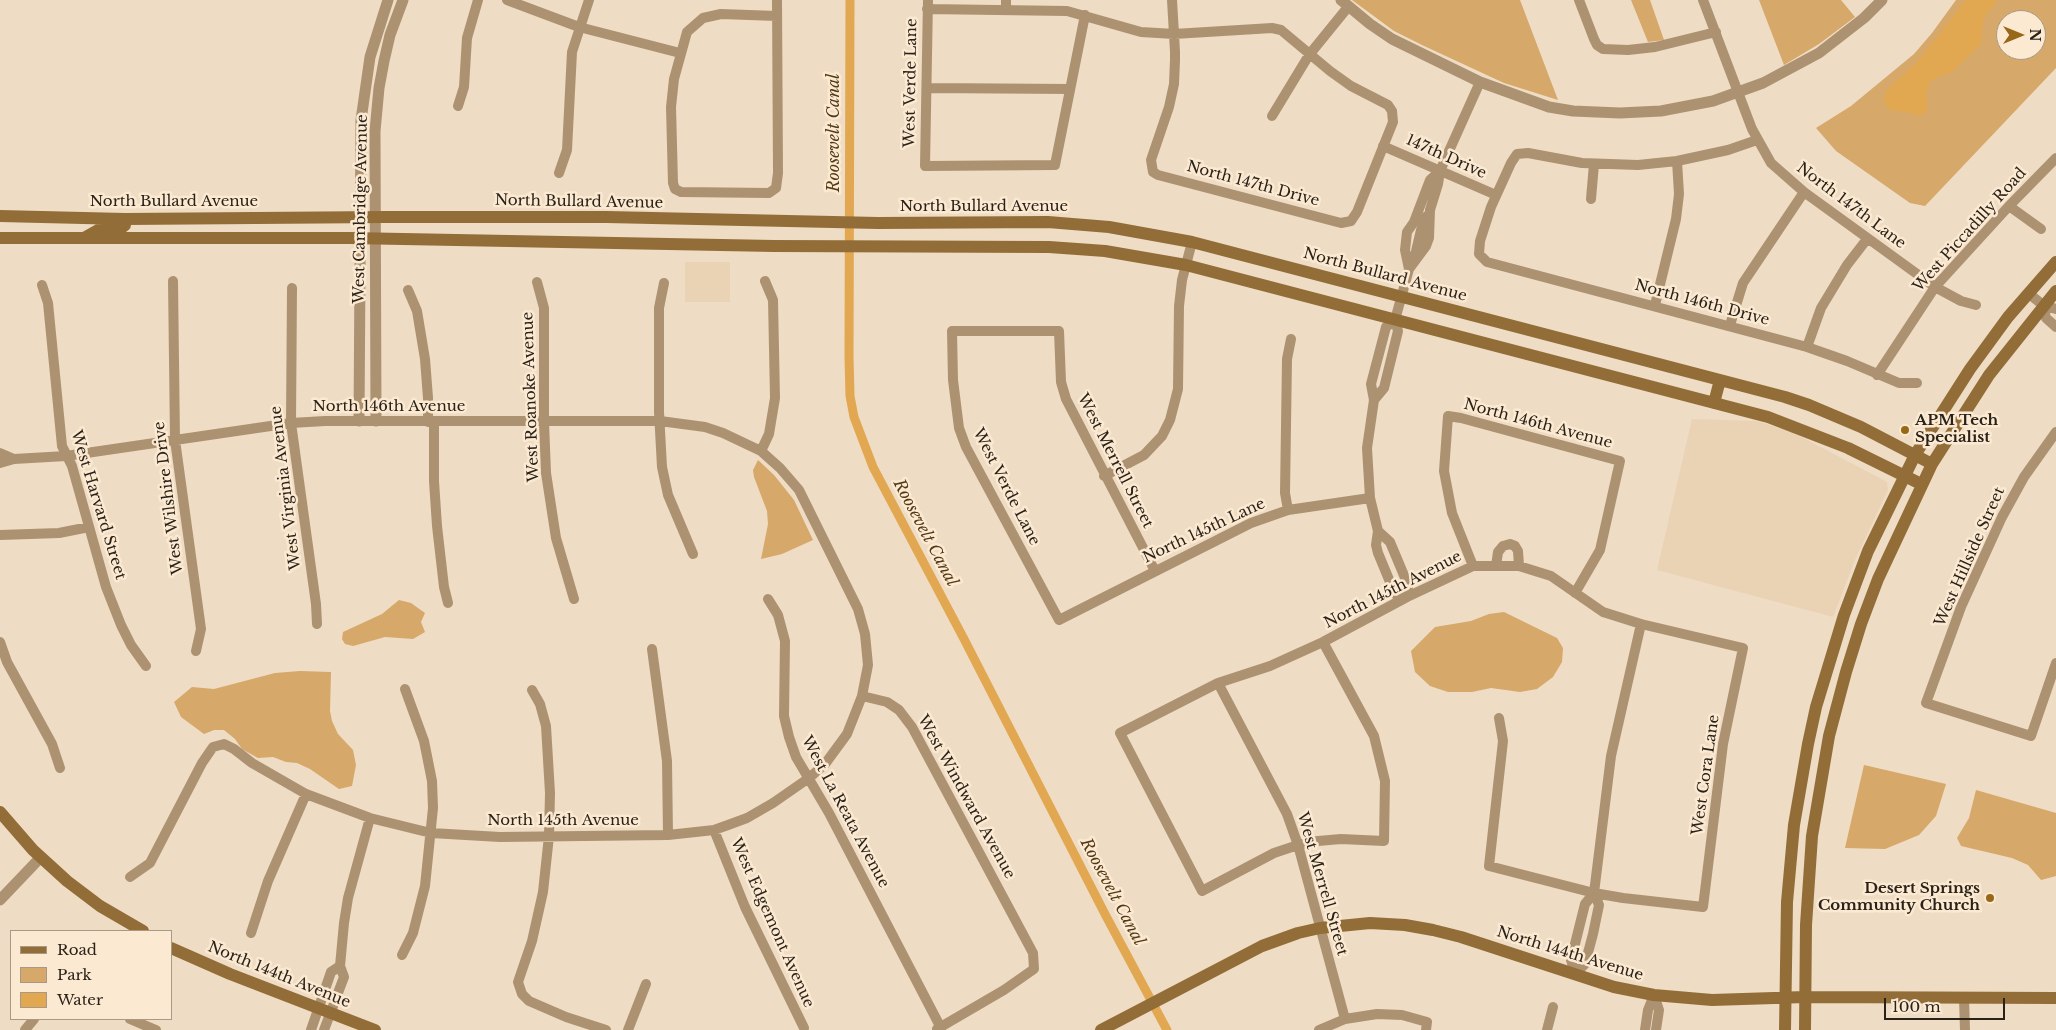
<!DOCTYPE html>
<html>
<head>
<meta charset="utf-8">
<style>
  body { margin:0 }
  #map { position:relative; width:2056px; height:1030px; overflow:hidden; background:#efdcc4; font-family:"Libre Baskerville",serif }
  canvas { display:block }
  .legend { position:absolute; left:10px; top:930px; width:162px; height:90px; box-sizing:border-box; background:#fce9d1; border:1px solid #a89987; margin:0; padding:6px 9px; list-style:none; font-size:15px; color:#292219 }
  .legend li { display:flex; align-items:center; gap:10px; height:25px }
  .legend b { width:25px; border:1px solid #a89987 }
  .north { position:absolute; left:1996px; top:10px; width:50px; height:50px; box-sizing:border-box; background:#fce9d1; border:1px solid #a89987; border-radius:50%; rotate:90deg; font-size:14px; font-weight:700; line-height:20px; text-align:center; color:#292219 }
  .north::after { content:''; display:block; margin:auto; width:18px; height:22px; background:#976818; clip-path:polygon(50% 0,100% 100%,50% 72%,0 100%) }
  .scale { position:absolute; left:1884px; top:998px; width:121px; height:22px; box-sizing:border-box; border:2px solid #292219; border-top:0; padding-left:6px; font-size:15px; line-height:18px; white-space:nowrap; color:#292219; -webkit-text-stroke:4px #fce9d1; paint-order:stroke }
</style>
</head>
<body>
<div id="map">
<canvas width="2056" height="1030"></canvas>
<ul class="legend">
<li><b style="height:6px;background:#926d38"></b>Road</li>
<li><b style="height:14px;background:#d6a869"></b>Park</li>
<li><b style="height:14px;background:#e2a751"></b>Water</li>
</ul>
<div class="north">N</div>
<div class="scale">100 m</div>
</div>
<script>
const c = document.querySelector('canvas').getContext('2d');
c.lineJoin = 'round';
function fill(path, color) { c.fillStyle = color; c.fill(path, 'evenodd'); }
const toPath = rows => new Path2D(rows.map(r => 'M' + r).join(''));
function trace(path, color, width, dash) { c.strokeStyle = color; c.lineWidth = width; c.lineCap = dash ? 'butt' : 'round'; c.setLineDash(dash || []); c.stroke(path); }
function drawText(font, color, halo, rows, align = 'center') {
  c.font = font + ' "Libre Baskerville",serif'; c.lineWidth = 5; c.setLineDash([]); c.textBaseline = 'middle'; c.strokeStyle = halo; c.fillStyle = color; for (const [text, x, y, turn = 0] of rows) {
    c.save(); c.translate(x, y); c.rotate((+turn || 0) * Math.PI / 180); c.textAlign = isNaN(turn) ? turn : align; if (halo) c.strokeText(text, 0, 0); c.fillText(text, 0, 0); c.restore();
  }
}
const built = toPath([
  [685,262,730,262,730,302,685,302],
  [1692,419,1757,421,1794,433,1887,482,1888,490,1855,560,1833,617,1657,570]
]);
const green = toPath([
  [1352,0,1520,0,1558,100,1504,83,1422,45,1394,31],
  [1631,0,1650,0,1664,40,1648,42],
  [1759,0,1841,0,1855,17,1819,44,1784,65],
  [1956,0,2056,0,2056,68,1925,206,1910,203,1836,151,1816,128,1851,106,1914,54,1932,33],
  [2006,20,2036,20,2036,50,2006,50],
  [758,460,774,475,794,500,813,540,782,554,761,559,768,524,767,511,754,477,753,470],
  [399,600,411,603,425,613,421,622,425,632,413,639,385,637,353,646,345,644,342,639,343,632,382,614],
  [1504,612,1557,638,1563,648,1562,662,1553,677,1537,689,1520,692,1491,688,1472,692,1448,692,1430,686,1415,672,1411,651,1435,627,1471,621,1489,614],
  [300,671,331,672,330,711,332,721,338,734,353,750,356,765,352,786,339,789,310,769,297,763,286,762,273,757,258,758,242,749,235,739,224,730,214,730,204,734,181,717,174,702,192,687,214,689,275,673],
  [1864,765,1946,784,1936,816,1919,835,1885,849,1845,848],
  [1976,790,2056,813,2056,876,2041,880,2028,865,2012,858,1961,846,1957,838,1969,818]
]);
const water = toPath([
  [1966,0,1997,0,1983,19,1981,44,1952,72,1939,76,1930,82,1927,91,1927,108,1924,114,1915,115,1907,112,1890,110,1884,102,1886,91,1918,61]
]);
const canal = toPath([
  [850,0,849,357,850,396,854,417,873,467,964,639,1106,916,1167,1030]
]);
const minor = toPath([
  [507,0,579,27,680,53],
  [928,0,925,166,1055,165,1085,15],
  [1579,0,1594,39,1597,45,1603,49,1628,50,1655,47,1716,32],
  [1703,0,1752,129,1771,163,1804,192,1935,287,1961,301,1976,305],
  [927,9,1067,11,1141,32,1174,34,1272,28,1281,30,1330,71,1351,86,1388,105,1392,111,1393,122,1357,212,1351,221,1341,223,1158,175,1153,172,1151,160,1169,107,1174,84,1175,60,1175,52,1174,34,1172,0],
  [1006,10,1006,0],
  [777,16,721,14,703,18,687,32,674,79,671,107,673,183,675,189,681,192,769,193,776,188,778,173,777,0],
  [927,88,1070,89],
  [458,106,464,87,467,38,478,0],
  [1272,116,1309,55,1348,7],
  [1757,140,1728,150,1677,161,1638,165,1582,163,1528,153,1517,154,1511,163,1491,207,1480,241,1479,254,1487,262,1807,347,1847,361,1899,383,1917,383],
  [1383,146,1496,195],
  [559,173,567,150,572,52,589,0],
  [1591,199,1594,164],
  [2009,206,2041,229],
  [1414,260,1421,230,1427,216],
  [1409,269,1405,250,1407,232,1414,222,1430,180,1440,171],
  [173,281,175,440,201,629,196,651],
  [537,282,544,308,544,422,546,473,556,538,574,599],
  [664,283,659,308,659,412,662,467,668,495,693,554],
  [42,285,48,303,62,446,72,466,106,587,121,625,131,645,146,666],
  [292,288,291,423,316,604,317,624],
  [408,290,417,311,425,359,428,398,428,422],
  [2028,293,2043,305,2056,309],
  [1655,305,1676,219,1679,194,1677,161],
  [2043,305,2046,318,2056,327],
  [1395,320,1409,269,1426,246,1429,238,1430,210,1438,184,1440,171,1480,82],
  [1730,325,1743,283,1804,192],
  [1807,347,1821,308,1847,265,1867,239],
  [1877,375,1935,287,2009,206,2056,158],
  [1374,400,1384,388,1398,331,1395,320],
  [434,422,434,481,437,526,444,587,448,603],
  [2056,432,2024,477,2002,517,1961,607,1926,703,2031,736,2056,663],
  [761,451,769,434,775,398,773,300,765,281],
  [0,453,14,459],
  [0,463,14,459,66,456,291,423,325,421,660,421,705,427,723,433,761,451,780,468,799,490,858,609,865,634,868,665,862,696,847,734,825,764,809,778,773,803,747,818,728,825,714,830,668,835,500,837,431,833,370,818,306,794,252,763,234,749,224,744,213,747,202,763,150,863,130,877],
  [1104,476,1144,455,1162,436,1170,420,1178,389,1179,306,1182,280,1192,242],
  [1288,510,1285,493,1287,359,1291,339],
  [1378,531,1390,542,1408,585,1407,597,1395,594,1378,553,1376,545,1378,531,1370,498,1367,448,1374,400,1371,384,1386,327,1395,320],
  [0,535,59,533,89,527],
  [1473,566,1452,513,1444,471,1448,416,1461,418,1620,461,1600,550,1575,593],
  [1496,566,1498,552,1503,546,1510,544,1515,546,1518,551,1519,566],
  [1155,571,1066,399,1061,382,1059,331,952,331,953,380,959,428,966,447,1059,620,1251,523,1288,510,1370,498],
  [768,599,778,615,785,641,784,716,789,737,796,757,829,813,941,1028],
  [0,642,7,662,52,744,60,768],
  [1323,642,1374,736,1385,781,1384,841,1341,839,1318,841,1298,845,1274,853,1202,891,1120,733,1218,683,1270,666,1323,642,1407,597,1473,566,1519,566,1551,576,1603,612,1641,624,1743,648,1723,744,1703,907,1623,898,1594,893,1489,866,1503,741,1499,718],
  [652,649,667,761,668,835],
  [1218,683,1287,814,1298,845,1345,1019],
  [532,690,540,704,546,726,550,793,549,836,543,892,532,941,518,982,522,994,529,1001,566,1017,606,1030],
  [862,696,887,702,899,710,912,727,1033,953,1034,969,1004,990,937,1029],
  [714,830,745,907,804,1028],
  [251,933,268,881,306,794],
  [402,955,413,933,425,886,433,808,432,781,424,741,405,689],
  [1575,974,1571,960,1585,904,1594,893,1611,756,1641,624],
  [1575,974,1585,964,1593,934,1599,905,1594,893],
  [1654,995,1659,1010,1656,1030],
  [1964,998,1965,1030],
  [130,1019,156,1030],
  [25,1030,34,1019],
  [311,1030,331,972,340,966],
  [324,1030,344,977,340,966,344,923,348,898,370,818],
  [628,1030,646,984],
  [1319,1030,1345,1019,1377,1014,1402,1015,1427,1022,1426,1030],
  [1547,1030,1553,1007],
  [1645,1030,1648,1010,1654,995]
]);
const tertiary = toPath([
  [1341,0,1370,24,1392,39,1480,82,1549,107,1573,111,1620,113,1661,111,1713,101,1763,83,1819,53,1864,18,1882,0],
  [359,421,361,120,370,57,388,0],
  [376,421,375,131,379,88,384,61,390,35,403,0],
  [0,900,40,858]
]);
const secondary = toPath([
  [0,216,125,219,385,217,607,217,878,223,1048,222,1109,227,1192,242,1785,397,1809,405,1861,427,1932,464],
  [0,238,350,238,774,246,1049,247,1105,251,1186,265,1768,417,1848,448,1921,484],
  [84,238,100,229,120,229,125,225,125,219],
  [1714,403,1720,380],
  [0,812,33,850,67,881,100,906,143,931],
  [171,948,230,974,375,1030],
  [1101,1030,1262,946,1298,933,1320,928,1370,923,1405,925,1433,930,1461,937,1614,987,1654,995,1712,1000,1805,997,2056,998],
  [1785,1030,1787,902,1794,825,1808,744,1816,707,1844,615,1868,551,1915,455,1970,369,2008,317,2056,262],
  [1805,1030,1806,925,1812,836,1829,736,1846,672,1861,624,1878,579,1932,464,1989,375,2056,291]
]);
const markers = [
  [1905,430,5,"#976818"],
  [1990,898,5,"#976818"]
];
const streetNames = [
  ["West Verde Lane",911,83,-89],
  ["147th Drive",1446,157,24],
  ["North 147th Drive",1253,184,15],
  ["North Bullard Avenue",174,202],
  ["North Bullard Avenue",579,202,1],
  ["North 147th Lane",1851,206,37],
  ["North Bullard Avenue",984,207],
  ["West Cambridge Avenue",361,209,-89],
  ["West Piccadilly Road",1970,230,-48],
  ["North Bullard Avenue",1385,275,15],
  ["North 146th Drive",1702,303,15],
  ["West Roanoke Avenue",531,397,-92],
  ["North 146th Avenue",389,407],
  ["North 146th Avenue",1538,424,15],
  ["West Merrell Street",1115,461,63],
  ["West Verde Lane",1006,487,63],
  ["West Virginia Avenue",286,488,-97],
  ["West Wilshire Drive",169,498,-97],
  ["West Harvard Street",98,505,73],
  ["North 145th Lane",1204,531,-25],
  ["West Hillside Street",1970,557,-66],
  ["North 145th Avenue",1393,590,-27],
  ["West Cora Lane",1706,775,-82],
  ["West Windward Avenue",966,797,61],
  ["West La Reata Avenue",845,812,62],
  ["North 145th Avenue",563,821],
  ["West Merrell Street",1322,884,74],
  ["West Edgemont Avenue",772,923,66],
  ["North 144th Avenue",1570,954,17],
  ["North 144th Avenue",279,975,22]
];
const poiNames = [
  ["APM Tech",1915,421],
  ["Specialist",1915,438],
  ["Desert Springs",1980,889,"right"],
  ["Community Church",1980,906,"right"]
];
const waterNames = [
  ["Roosevelt Canal",834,133,-90],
  ["Roosevelt Canal",925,533,62],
  ["Roosevelt Canal",1112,892,62]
];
fill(built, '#ead3b4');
fill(green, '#d6a869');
fill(water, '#e2a751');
trace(canal, '#e2a751', 9);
trace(minor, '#ac9271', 10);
trace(tertiary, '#ac9271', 11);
trace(secondary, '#926d38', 12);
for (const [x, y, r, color] of markers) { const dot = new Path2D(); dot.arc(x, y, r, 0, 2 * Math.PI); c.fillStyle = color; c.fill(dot); trace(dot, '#fce9d1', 2); }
drawText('15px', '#292219', '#fce9d1', streetNames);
drawText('bold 15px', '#292219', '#fce9d1', poiNames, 'left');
drawText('italic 16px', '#523a15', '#fce9d1', waterNames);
</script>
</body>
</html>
